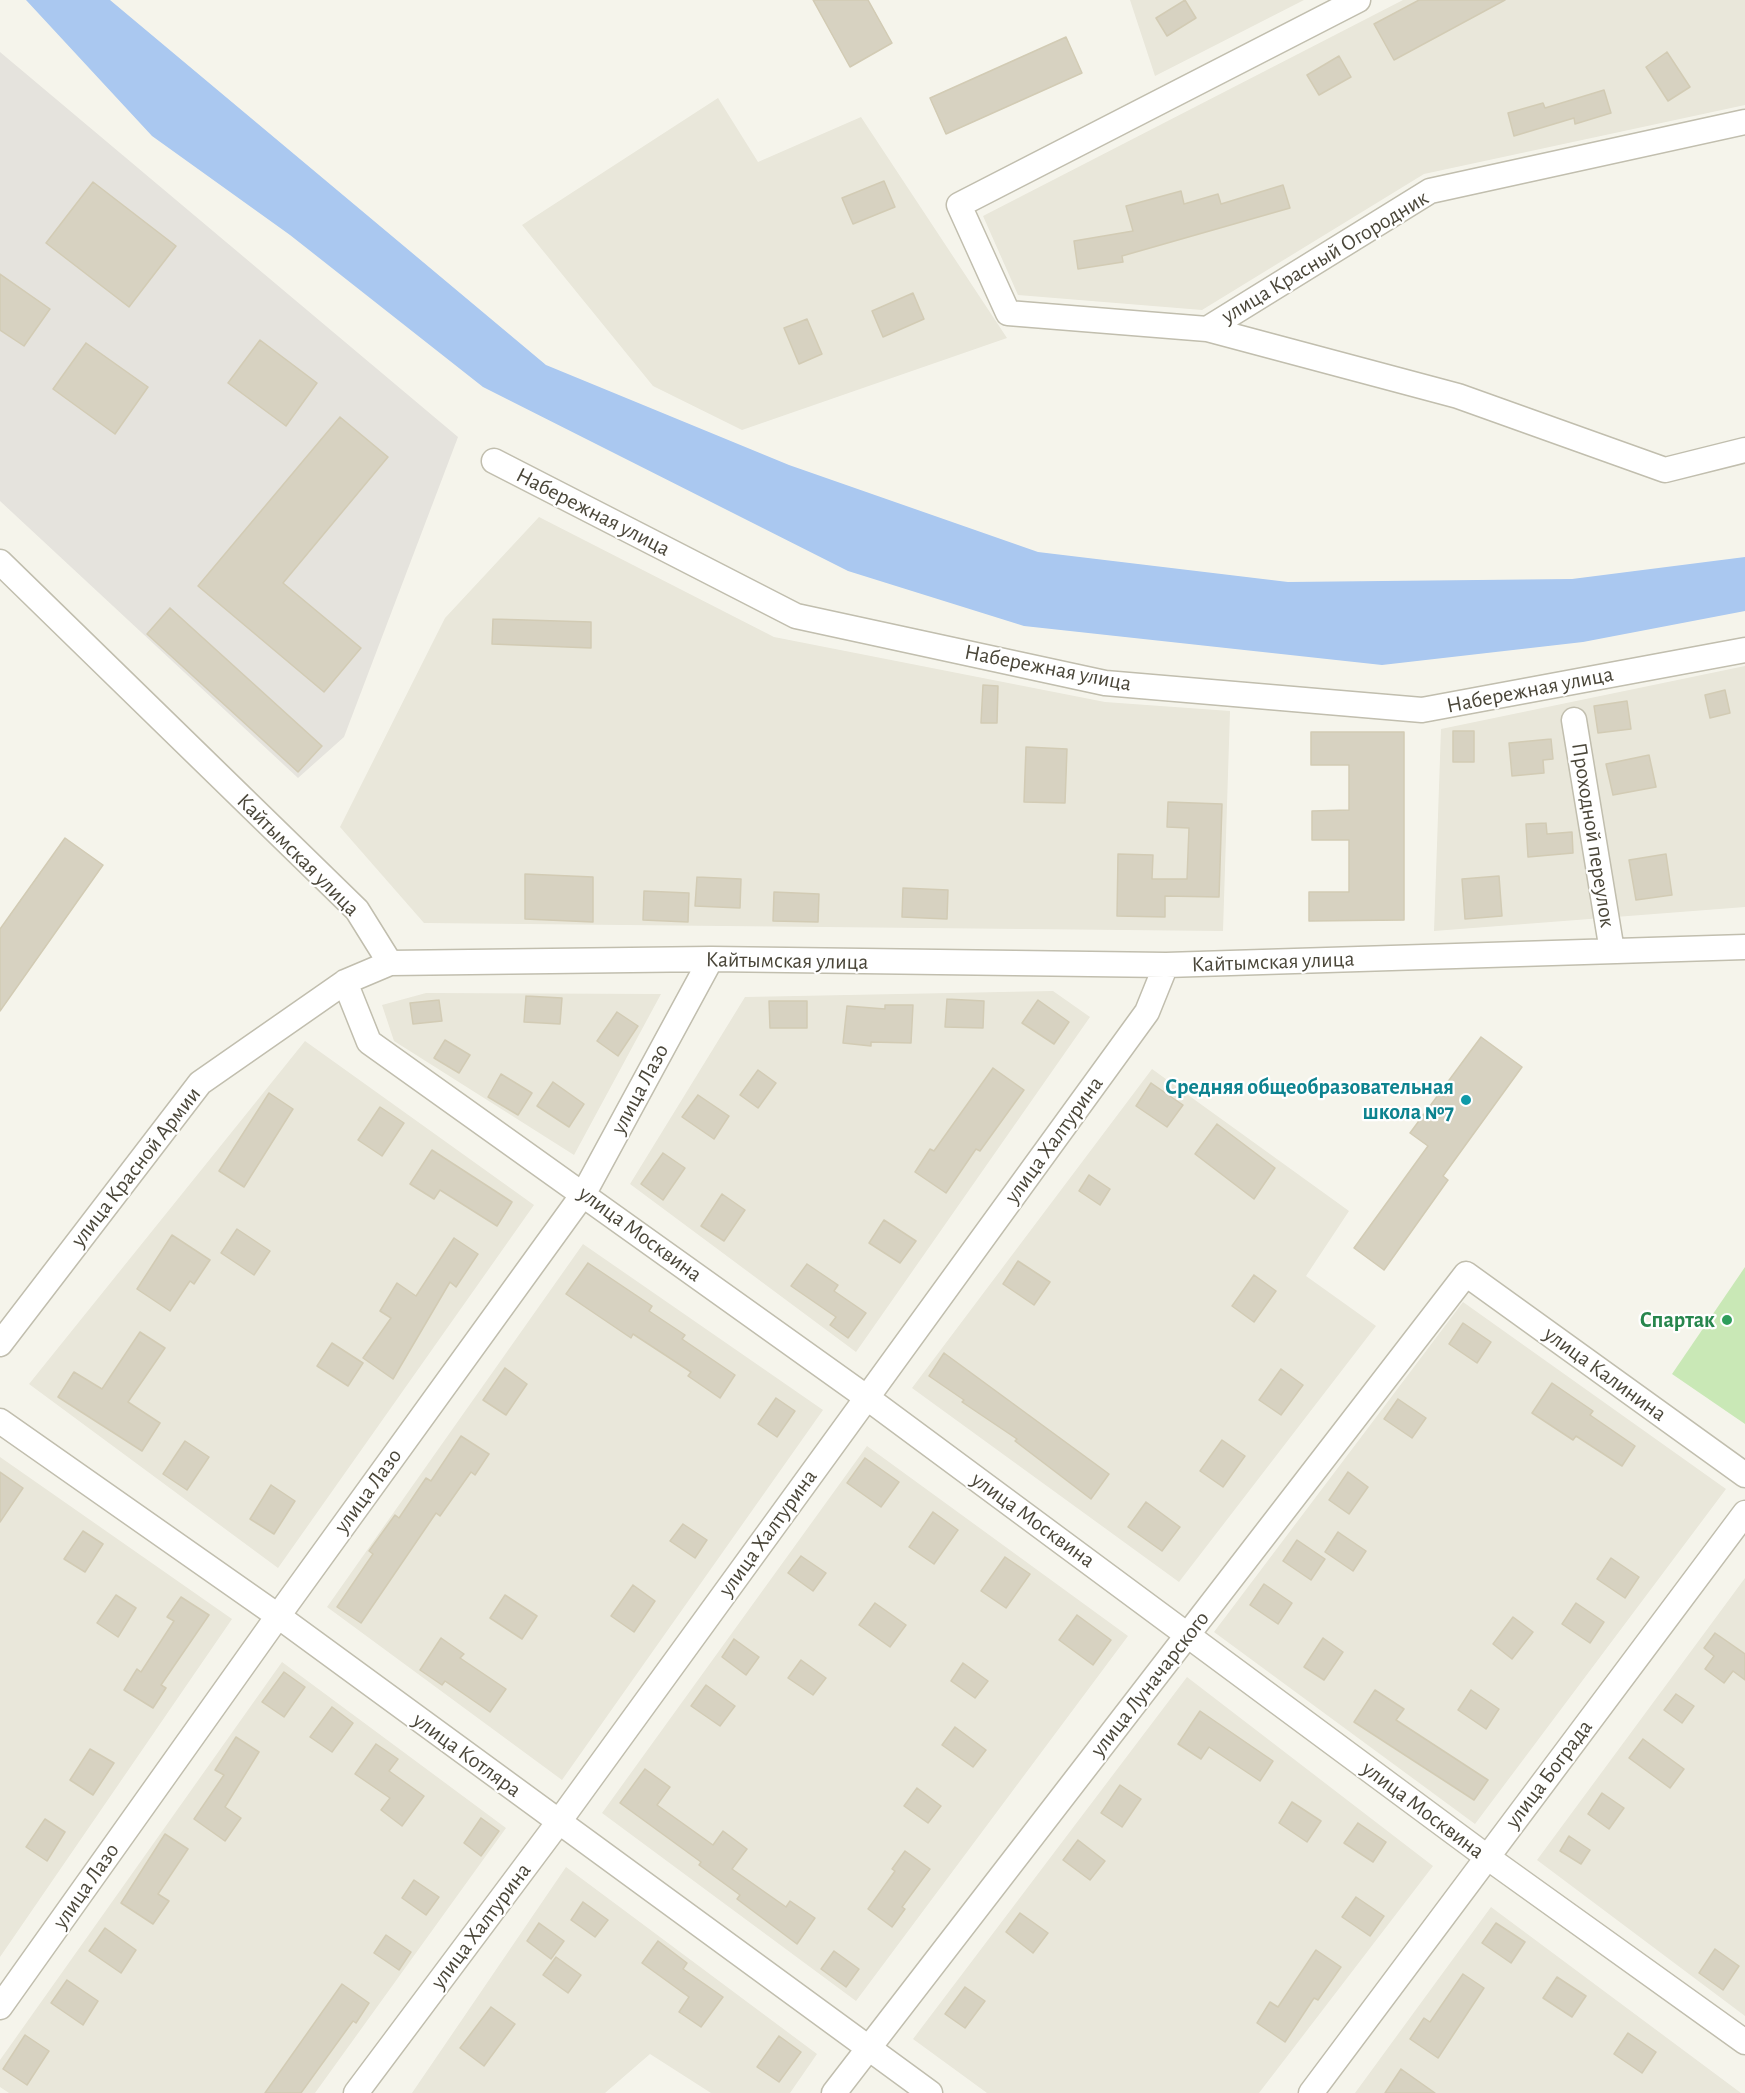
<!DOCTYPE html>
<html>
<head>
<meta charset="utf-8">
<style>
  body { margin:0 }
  canvas { display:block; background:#f5f4eb }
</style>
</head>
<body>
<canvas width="1745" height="2093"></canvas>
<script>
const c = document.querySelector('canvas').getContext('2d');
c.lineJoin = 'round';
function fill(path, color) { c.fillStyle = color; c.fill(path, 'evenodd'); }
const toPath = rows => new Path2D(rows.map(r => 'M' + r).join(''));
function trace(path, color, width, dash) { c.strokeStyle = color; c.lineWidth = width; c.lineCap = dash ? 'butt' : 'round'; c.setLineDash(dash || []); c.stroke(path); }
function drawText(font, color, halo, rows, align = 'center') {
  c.font = font + ' "Alegreya Sans",sans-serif'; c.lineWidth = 4.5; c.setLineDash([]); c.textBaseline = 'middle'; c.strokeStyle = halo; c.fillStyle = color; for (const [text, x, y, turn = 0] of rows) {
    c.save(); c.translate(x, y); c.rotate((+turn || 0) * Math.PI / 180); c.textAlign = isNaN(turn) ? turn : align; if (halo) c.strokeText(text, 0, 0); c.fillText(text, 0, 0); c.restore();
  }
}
const residential = toPath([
  [1130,0,1304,0,1155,76],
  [1403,0,1745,0,1745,105,1424,174,1202,310,1018,295,983,216],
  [718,98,758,162,861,117,1007,338,742,430,653,386,522,225],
  [539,517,774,637,1105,702,1230,711,1223,931,424,923,340,827,445,618],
  [1745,666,1745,907,1434,931,1441,729],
  [1053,991,1090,1017,856,1352,630,1184,745,997],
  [426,993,661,994,574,1155,394,1041,382,1005],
  [305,1041,534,1205,278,1568,29,1384],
  [1152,1069,1349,1211,1306,1276,1376,1326,1179,1582,912,1388],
  [583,1244,823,1410,562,1780,327,1607],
  [1463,1302,1726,1489,1475,1824,1214,1632],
  [867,1446,1128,1636,856,2001,602,1813],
  [0,1457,232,1619,0,1957],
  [1745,1578,1745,2016,1537,1860],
  [282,1662,506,1828,315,2093,9,2093,0,2087,0,2060],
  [1187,1677,1433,1866,1259,2093,987,2093,913,2039],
  [566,1867,817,2054,790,2093,711,2093,650,2054,605,2093,412,2093],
  [1491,1907,1741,2093,1355,2093]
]);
const industrial = toPath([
  [0,52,458,437,344,737,298,778,0,501]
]);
const green = toPath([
  [1745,1267,1745,1424,1672,1374]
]);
const water = toPath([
  [26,0,110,0,546,365,789,465,1038,552,1288,582,1572,579,1745,557,1745,611,1583,642,1382,665,1024,626,848,571,483,387,290,235,152,136]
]);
const building = toPath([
  [813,0,868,0,892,43,850,67,813,0],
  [1185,0,1196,18,1167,36,1156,18,1185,0],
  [1419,0,1505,0,1394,60,1374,24,1419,0],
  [1066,37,1082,73,946,134,930,98,1066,37],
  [1667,52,1690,87,1668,101,1646,67,1667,52],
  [1339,56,1351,77,1319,95,1307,75,1339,56],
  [1604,90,1611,113,1575,124,1574,118,1514,136,1508,113,1543,103,1545,108,1604,90],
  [884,181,895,207,853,224,842,198,884,181],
  [93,182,176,246,129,307,46,243,93,182],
  [1283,185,1290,208,1122,256,1123,262,1078,269,1074,241,1133,231,1126,206,1181,191,1184,204,1218,194,1221,204,1283,185],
  [0,274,50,309,24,346,0,330,0,274],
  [913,293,924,319,883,337,872,311,913,293],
  [807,319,822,354,799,364,784,328,807,319],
  [260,340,317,383,286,426,228,383,260,340],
  [86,343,148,387,115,434,53,389,86,343],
  [340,417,388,457,283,583,361,648,324,692,198,586,340,417],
  [170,608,322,746,298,772,147,634,170,608],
  [493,619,591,622,591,648,492,644,493,619],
  [983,685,998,686,997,723,981,723,983,685],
  [1725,690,1730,713,1710,718,1705,695,1725,690],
  [1627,701,1631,729,1598,733,1594,706,1627,701],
  [1453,731,1474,731,1474,762,1453,762,1453,731],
  [1311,732,1404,732,1404,920,1309,921,1309,892,1349,892,1349,840,1312,840,1312,811,1349,810,1349,765,1311,765,1311,732],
  [1551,739,1553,759,1543,760,1544,773,1512,776,1509,743,1551,739],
  [1026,747,1067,749,1065,803,1024,802,1026,747],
  [1649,755,1656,787,1613,795,1606,764,1649,755],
  [1168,802,1222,804,1219,897,1165,896,1165,917,1117,916,1118,854,1153,855,1152,879,1187,879,1189,828,1167,827,1168,802],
  [1546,823,1547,834,1572,832,1573,853,1528,857,1526,824,1546,823],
  [65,838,103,865,0,1011,0,929,65,838],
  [1666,854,1672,895,1636,900,1629,860,1666,854],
  [525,874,593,877,593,922,525,919,525,874],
  [1499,876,1502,916,1465,919,1462,879,1499,876],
  [697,877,741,879,740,908,695,906,697,877],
  [903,888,948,890,947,919,902,917,903,888],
  [644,891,689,893,688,922,643,920,644,891],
  [774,892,819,894,818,922,773,921,774,892],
  [526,996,562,998,560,1024,524,1022,526,996],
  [947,999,984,1001,983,1028,945,1027,947,999],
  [439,1000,442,1021,413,1024,410,1003,439,1000],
  [1038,1000,1069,1022,1054,1044,1022,1023,1038,1000],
  [769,1001,807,1001,807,1028,770,1028,769,1001],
  [885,1005,913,1005,911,1043,871,1042,871,1046,843,1043,847,1006,885,1009,885,1005],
  [617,1012,638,1026,618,1056,597,1041,617,1012],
  [1481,1037,1522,1067,1443,1176,1448,1180,1384,1270,1354,1248,1428,1146,1410,1133,1481,1037],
  [445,1040,470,1055,459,1073,434,1058,445,1040],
  [993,1068,1024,1090,980,1151,976,1149,946,1193,915,1172,930,1149,934,1151,993,1068],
  [758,1070,776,1083,758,1108,740,1095,758,1070],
  [501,1074,532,1093,518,1115,488,1097,501,1074],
  [553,1082,584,1104,569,1127,537,1106,553,1082],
  [1151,1083,1183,1105,1167,1127,1136,1106,1151,1083],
  [269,1093,293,1109,244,1187,219,1171,269,1093],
  [698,1095,729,1116,714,1139,682,1117,698,1095],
  [380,1107,404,1123,382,1156,358,1140,380,1107],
  [1217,1124,1275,1168,1254,1199,1195,1154,1217,1124],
  [432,1150,512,1202,497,1226,440,1190,434,1199,410,1184,432,1150],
  [663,1153,685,1168,663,1200,641,1184,663,1153],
  [1089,1175,1110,1189,1100,1205,1079,1191,1089,1175],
  [722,1194,745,1210,724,1241,701,1226,722,1194],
  [884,1220,916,1241,900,1263,869,1243,884,1220],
  [237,1229,270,1251,254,1275,221,1253,237,1229],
  [172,1235,210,1260,194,1284,190,1281,170,1311,137,1289,172,1235],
  [454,1238,478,1254,456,1287,450,1282,393,1379,363,1358,391,1318,380,1311,397,1283,416,1296,454,1238],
  [1018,1261,1050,1282,1034,1305,1003,1284,1018,1261],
  [588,1263,652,1306,649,1311,685,1335,682,1339,735,1375,720,1398,688,1376,691,1372,633,1334,631,1338,566,1294,588,1263],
  [807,1264,838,1285,834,1291,866,1313,848,1338,830,1325,836,1317,791,1286,807,1264],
  [1254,1275,1276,1291,1254,1322,1232,1306,1254,1275],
  [1463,1323,1491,1342,1477,1363,1449,1344,1463,1323],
  [140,1332,165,1348,128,1402,160,1423,142,1451,58,1397,74,1372,102,1389,140,1332],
  [332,1343,363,1363,348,1386,317,1366,332,1343],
  [944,1353,1109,1474,1091,1499,1015,1441,1017,1439,962,1402,964,1400,929,1376,944,1353],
  [505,1368,527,1384,506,1415,483,1400,505,1368],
  [1281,1369,1303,1385,1281,1415,1259,1400,1281,1369],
  [1552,1383,1593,1411,1590,1415,1635,1446,1622,1466,1576,1436,1573,1440,1532,1413,1552,1383],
  [776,1398,795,1411,777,1437,758,1424,776,1398],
  [1398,1399,1426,1418,1412,1438,1384,1419,1398,1399],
  [461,1436,489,1454,475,1475,471,1472,440,1516,436,1513,361,1623,337,1607,373,1554,369,1551,395,1515,399,1518,426,1478,431,1481,461,1436],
  [1222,1440,1245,1456,1223,1487,1200,1471,1222,1440],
  [185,1441,209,1457,187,1490,163,1474,185,1441],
  [865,1458,899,1482,881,1507,847,1483,865,1458],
  [0,1472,23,1488,0,1522,0,1472],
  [1348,1472,1368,1487,1349,1514,1329,1500,1348,1472],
  [271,1485,295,1501,274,1534,250,1519,271,1485],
  [1146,1502,1180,1527,1162,1551,1128,1527,1146,1502],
  [933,1512,958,1530,934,1564,909,1547,933,1512],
  [683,1524,707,1540,695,1558,670,1541,683,1524],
  [83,1531,103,1544,85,1572,64,1559,83,1531],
  [1338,1532,1366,1551,1353,1571,1325,1552,1338,1532],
  [1297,1540,1325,1559,1311,1580,1283,1561,1297,1540],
  [801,1556,826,1573,813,1591,788,1573,801,1556],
  [1005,1557,1030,1574,1006,1608,981,1591,1005,1557],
  [1611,1558,1639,1577,1625,1598,1597,1579,1611,1558],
  [1264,1584,1292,1603,1278,1624,1250,1605,1264,1584],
  [633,1585,655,1601,634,1632,611,1616,633,1585],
  [116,1595,136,1608,118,1637,97,1623,116,1595],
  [505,1595,537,1616,522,1639,490,1618,505,1595],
  [181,1597,209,1615,161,1685,166,1688,153,1708,124,1690,137,1669,141,1672,174,1621,167,1617,181,1597],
  [875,1603,906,1625,890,1647,859,1625,875,1603],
  [1576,1603,1604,1622,1590,1643,1562,1624,1576,1603],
  [1077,1615,1111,1640,1093,1665,1059,1640,1077,1615],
  [1513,1617,1533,1632,1512,1659,1493,1644,1513,1617],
  [1715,1633,1745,1654,1745,1680,1733,1671,1724,1683,1705,1669,1714,1656,1704,1648,1715,1633],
  [441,1638,464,1654,460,1658,506,1689,490,1712,445,1681,442,1685,420,1670,441,1638],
  [1323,1638,1343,1652,1324,1680,1304,1667,1323,1638],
  [734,1639,759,1657,746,1675,722,1657,734,1639],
  [801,1660,826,1678,813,1695,788,1678,801,1660],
  [963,1663,988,1681,975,1698,951,1681,963,1663],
  [284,1672,305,1687,284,1717,262,1702,284,1672],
  [706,1685,735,1706,720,1726,691,1706,706,1685],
  [1375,1690,1404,1709,1396,1720,1488,1780,1474,1800,1354,1722,1375,1690],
  [1471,1690,1499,1709,1486,1729,1458,1710,1471,1690],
  [1676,1694,1694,1706,1682,1723,1664,1710,1676,1694],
  [332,1707,353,1723,332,1752,310,1737,332,1707],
  [1200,1711,1273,1761,1260,1781,1209,1747,1201,1759,1178,1744,1200,1711],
  [955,1727,986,1750,973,1767,942,1745,955,1727],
  [236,1737,259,1752,225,1807,241,1818,225,1841,194,1819,224,1775,215,1770,236,1737],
  [1643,1739,1684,1769,1670,1788,1629,1758,1643,1739],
  [376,1744,398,1759,389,1771,424,1796,402,1826,381,1810,390,1798,355,1774,376,1744],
  [90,1749,114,1763,93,1795,70,1780,90,1749],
  [645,1769,670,1787,657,1805,713,1845,723,1831,747,1849,732,1869,786,1907,790,1901,815,1918,797,1944,737,1899,740,1895,699,1865,701,1862,620,1803,645,1769],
  [1120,1785,1141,1799,1122,1827,1101,1813,1120,1785],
  [917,1788,941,1806,928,1823,904,1806,917,1788],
  [1602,1793,1624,1808,1609,1829,1588,1814,1602,1793],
  [1292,1802,1321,1821,1307,1842,1279,1823,1292,1802],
  [481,1818,499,1831,481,1856,464,1843,481,1818],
  [45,1819,65,1832,47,1861,26,1847,45,1819],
  [1358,1823,1386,1842,1373,1862,1344,1843,1358,1823],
  [165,1834,188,1849,158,1894,169,1901,153,1924,121,1903,165,1834],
  [1569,1836,1590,1850,1581,1864,1560,1851,1569,1836],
  [1078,1840,1105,1861,1090,1880,1063,1860,1078,1840],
  [905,1851,930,1869,902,1907,905,1909,892,1927,868,1909,895,1871,892,1869,905,1851],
  [414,1880,439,1897,426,1915,402,1898,414,1880],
  [1356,1897,1384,1916,1370,1936,1342,1917,1356,1897],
  [583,1902,608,1920,595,1937,571,1920,583,1902],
  [1020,1913,1048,1933,1033,1953,1006,1932,1020,1913],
  [539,1923,564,1941,551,1959,527,1941,539,1923],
  [1496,1923,1525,1942,1511,1963,1482,1943,1496,1923],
  [105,1928,136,1950,121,1973,89,1951,105,1928],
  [386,1935,411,1952,399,1970,374,1953,386,1935],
  [658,1941,687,1963,683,1969,723,1997,701,2027,679,2012,689,1997,642,1963,658,1941],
  [1715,1949,1739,1966,1723,1990,1699,1973,1715,1949],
  [1316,1950,1341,1967,1318,2000,1314,1998,1285,2042,1257,2023,1270,2002,1278,2007,1316,1950],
  [834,1951,859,1969,846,1987,821,1969,834,1951],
  [556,1957,581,1975,568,1993,543,1975,556,1957],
  [1463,1974,1484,1988,1438,2058,1410,2039,1424,2018,1430,2022,1463,1974],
  [1557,1977,1586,1996,1572,2017,1543,1998,1557,1977],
  [67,1980,98,2001,83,2025,51,2003,67,1980],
  [342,1984,369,2003,356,2023,353,2021,301,2093,265,2093,342,1984],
  [965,1987,985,2001,965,2028,945,2014,965,1987],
  [491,2007,515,2024,484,2066,460,2048,491,2007],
  [1628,2033,1656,2052,1642,2073,1614,2054,1628,2033],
  [25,2035,49,2051,27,2085,3,2069,25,2035],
  [779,2036,801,2052,779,2082,757,2067,779,2036],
  [1401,2069,1435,2093,1385,2093,1401,2069]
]);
const minor = toPath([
  [1358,0,959,205,1008,313,1207,329,1430,191,1745,122],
  [1207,329,1458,396,1665,470,1745,450],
  [494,461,796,616,1105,683,1422,710,1745,650],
  [0,562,357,910,390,963,711,959,1166,965,1745,947],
  [1574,720,1612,951],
  [345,982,369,1042,866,1397,1487,1857,1745,2042],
  [0,1344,200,1083,345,982,390,963],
  [0,1421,278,1616,930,2093],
  [0,2007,278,1616,584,1193,711,959],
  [356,2093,558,1823,1147,1012,1166,965],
  [834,2093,1466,1274,1745,1475],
  [1311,2093,1745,1513]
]);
const markers = [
  [1466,1100,6,"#0f9aa8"],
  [1727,1320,6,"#2e9e5b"]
];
const streetNames = [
  ["улица Красный Огородник",1325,257,-31],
  ["Набережная улица",593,512,27],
  ["Набережная улица",1048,668,11],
  ["Набережная улица",1530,690,-11],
  ["Проходной переулок",1593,835,81],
  ["Кайтымская улица",298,855,45],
  ["Кайтымская улица",787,961,1],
  ["Кайтымская улица",1273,962,-2],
  ["улица Лазо",640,1089,-62],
  ["улица Халтурина",1054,1140,-54],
  ["улица Красной Армии",136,1167,-52],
  ["улица Москвина",640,1234,36],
  ["улица Калинина",1605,1374,36],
  ["улица Лазо",368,1491,-54],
  ["улица Москвина",1033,1520,36],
  ["улица Халтурина",768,1533,-54],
  ["улица Луначарского",1150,1684,-52],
  ["улица Котляра",467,1755,36],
  ["улица Бограда",1549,1774,-53],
  ["улица Москвина",1423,1810,37],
  ["улица Лазо",86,1886,-55],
  ["улица Халтурина",481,1926,-53]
];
const cultureNames = [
  ["Средняя общеобразовательная",1454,1087],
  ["школа №7",1454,1112]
];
const leisureNames = [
  ["Спартак",1715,1320]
];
fill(residential, '#e9e7da');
fill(industrial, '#e5e3dd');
fill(green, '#c9e8b6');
fill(water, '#aac8f0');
fill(building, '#d7d2c1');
trace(building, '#d2cbb4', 1.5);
trace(minor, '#c1beae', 27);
trace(minor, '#fff', 24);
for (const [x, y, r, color] of markers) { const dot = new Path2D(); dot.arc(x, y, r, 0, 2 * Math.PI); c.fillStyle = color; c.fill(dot); trace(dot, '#fff', 2); }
drawText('22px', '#4a4639', '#fff', streetNames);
drawText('bold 22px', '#0d838f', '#fff', cultureNames, 'right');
drawText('bold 22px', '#27864d', '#fff', leisureNames, 'right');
</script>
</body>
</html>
